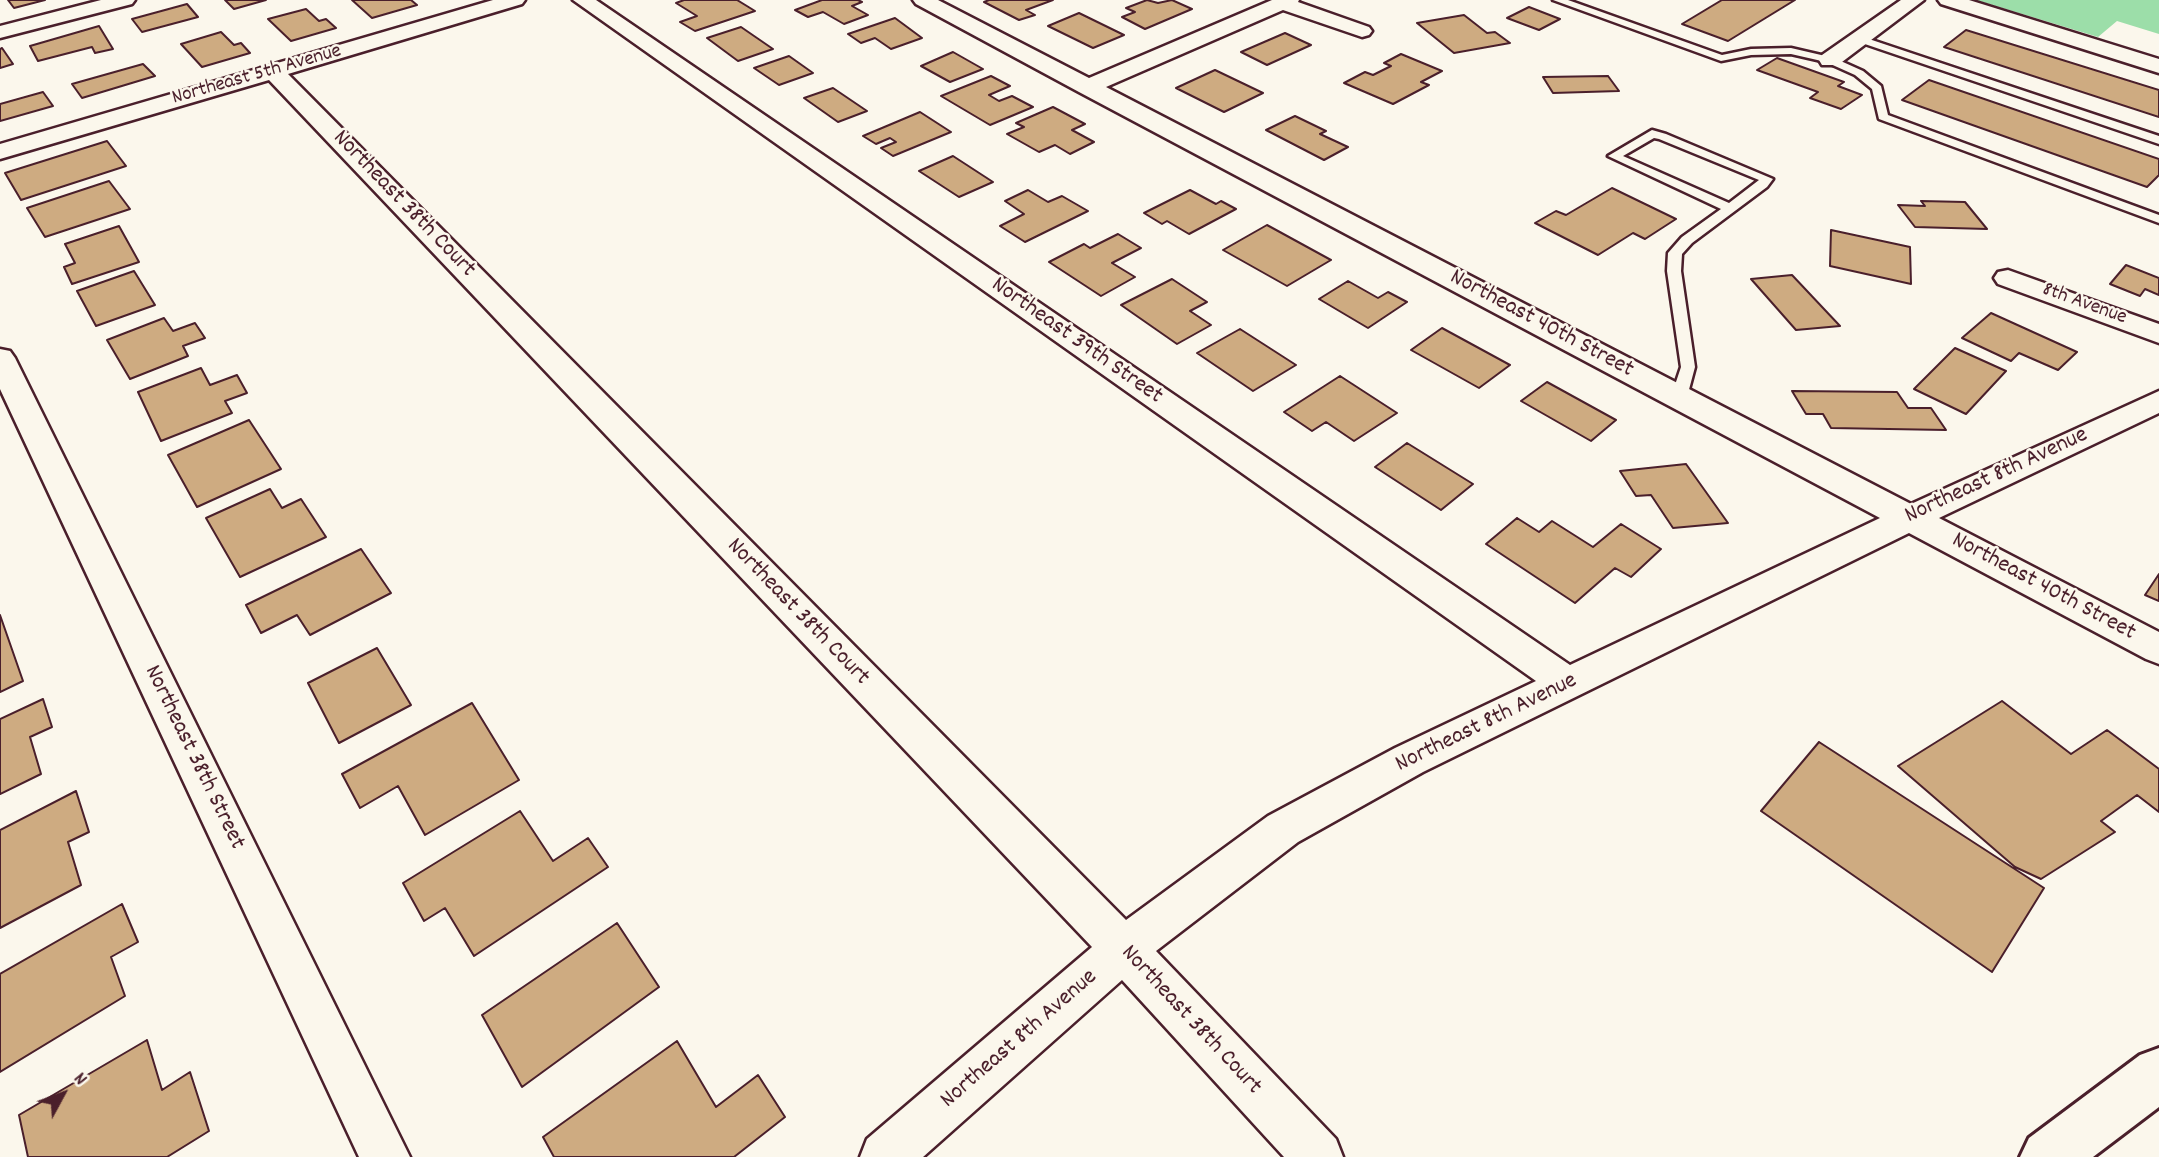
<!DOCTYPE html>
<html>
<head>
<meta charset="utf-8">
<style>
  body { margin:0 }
  #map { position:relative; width:2159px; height:1157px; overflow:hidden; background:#fbf7ec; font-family:Dekko,sans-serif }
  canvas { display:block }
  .north { position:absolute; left:28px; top:1059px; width:70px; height:70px; -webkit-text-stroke:5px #fbf7ec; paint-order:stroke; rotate:49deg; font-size:19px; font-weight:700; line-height:28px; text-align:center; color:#4a1f2b }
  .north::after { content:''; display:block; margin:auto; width:24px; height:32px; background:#4a1f2b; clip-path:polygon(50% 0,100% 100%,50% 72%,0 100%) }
</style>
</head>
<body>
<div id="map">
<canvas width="2159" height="1157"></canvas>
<div class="north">N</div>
</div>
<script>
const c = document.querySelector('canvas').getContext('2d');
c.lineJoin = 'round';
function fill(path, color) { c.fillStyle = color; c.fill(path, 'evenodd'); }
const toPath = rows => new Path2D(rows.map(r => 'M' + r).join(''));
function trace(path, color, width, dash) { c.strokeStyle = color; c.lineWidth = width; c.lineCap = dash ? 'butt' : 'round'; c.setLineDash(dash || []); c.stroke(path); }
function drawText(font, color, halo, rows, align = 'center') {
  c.font = font + ' Dekko,sans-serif'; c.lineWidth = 5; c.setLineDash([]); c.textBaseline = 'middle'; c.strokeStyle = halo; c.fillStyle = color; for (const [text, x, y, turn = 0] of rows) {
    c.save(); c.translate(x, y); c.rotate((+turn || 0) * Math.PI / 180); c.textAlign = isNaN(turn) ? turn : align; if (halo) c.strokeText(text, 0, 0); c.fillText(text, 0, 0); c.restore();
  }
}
const green = toPath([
  [1976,0,2159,0,2159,34,2117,21,2098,37]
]);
const building = toPath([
  [8,0,45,0,14,8,8,0],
  [225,0,266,0,234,9,225,0],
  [352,0,411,0,417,5,372,18,352,0],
  [684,0,737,0,755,11,695,31,680,22,697,16,676,3,684,0],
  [822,0,858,0,862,2,852,6,868,15,844,24,823,12,808,17,795,10,822,0],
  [989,0,1053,0,1026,10,1035,15,1019,20,984,2,989,0],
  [1147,0,1158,3,1172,0,1192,9,1145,29,1122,17,1135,12,1126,8,1147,0],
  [1722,0,1795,0,1728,41,1682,24,1722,0],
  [187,4,198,17,142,32,132,19,187,4],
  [1529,7,1560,19,1539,30,1507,18,1529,7],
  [306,9,319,21,326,19,336,28,291,41,268,19,306,9],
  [1079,13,1124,35,1093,48,1048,26,1079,13],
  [1464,15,1487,33,1495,32,1510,43,1454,53,1417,23,1464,15],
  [895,18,922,38,891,49,875,38,861,43,848,34,895,18],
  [99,26,113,49,95,53,92,47,38,61,30,46,99,26],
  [741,27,773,49,738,61,707,38,741,27],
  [1966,30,2159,90,2159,117,1944,47,1966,30],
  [221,32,234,45,241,43,250,53,202,67,181,44,221,32],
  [1285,33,1311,45,1267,65,1241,52,1285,33],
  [2,48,13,64,0,68,0,49,2,48],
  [953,52,983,69,950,82,921,66,953,52],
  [1401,54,1442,71,1421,82,1429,85,1393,104,1344,83,1365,72,1373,75,1391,66,1384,63,1401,54],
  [789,56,813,73,779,85,754,68,789,56],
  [1777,58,1844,82,1838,86,1862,95,1841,109,1810,98,1818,92,1757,70,1777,58],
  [143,64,155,76,82,98,72,84,143,64],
  [1215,70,1263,93,1224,112,1176,88,1215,70],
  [991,76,1010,86,989,95,999,101,1012,96,1033,107,990,125,941,96,991,76],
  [1608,76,1619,91,1553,93,1543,77,1608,76],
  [1929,80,2159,159,2159,175,2147,187,1902,100,1929,80],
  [833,88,867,111,838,122,804,98,833,88],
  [43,92,53,106,0,121,0,104,43,92],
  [1053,107,1085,124,1072,130,1094,142,1070,154,1055,145,1039,152,1007,134,1024,127,1016,123,1053,107],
  [920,112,951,132,893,156,881,148,896,142,890,138,876,144,863,136,920,112],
  [1295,116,1326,131,1320,134,1348,147,1324,160,1266,130,1295,116],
  [107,141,126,166,21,200,5,173,107,141],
  [953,156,993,182,959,197,919,171,953,156],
  [109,181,130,209,45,237,27,208,109,181],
  [1612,188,1676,219,1645,239,1633,233,1598,255,1535,223,1556,211,1566,215,1612,188],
  [1028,190,1048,202,1062,196,1088,211,1025,242,1000,226,1024,214,1005,201,1028,190],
  [1190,190,1216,204,1221,201,1236,209,1189,234,1167,221,1162,224,1144,213,1190,190],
  [1921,201,1965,202,1987,229,1915,227,1898,205,1925,206,1921,201],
  [1267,225,1331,260,1287,286,1223,250,1267,225],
  [119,226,139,262,72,284,64,267,75,263,65,244,119,226],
  [1831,230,1910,247,1911,284,1830,266,1831,230],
  [1118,234,1141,248,1112,263,1135,277,1101,296,1049,262,1084,244,1090,248,1118,234],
  [2126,265,2159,278,2159,295,2145,289,2140,296,2110,284,2126,265],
  [134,271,155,305,96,326,77,291,134,271],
  [1792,275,1840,326,1796,330,1751,279,1792,275],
  [1172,279,1207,302,1190,311,1211,325,1177,344,1121,305,1172,279],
  [1348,281,1378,298,1388,292,1407,302,1368,328,1319,299,1348,281],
  [1991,313,2077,352,2058,370,2019,353,2011,361,1962,338,1991,313],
  [164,318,173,331,195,323,205,338,183,346,188,356,130,379,107,340,164,318],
  [1442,328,1510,365,1479,388,1411,350,1442,328],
  [1240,329,1296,365,1253,391,1197,353,1240,329],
  [1955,348,2006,371,1966,414,1914,389,1955,348],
  [201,368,210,385,237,375,247,393,225,401,232,413,161,441,138,392,201,368],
  [1340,376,1397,413,1354,441,1326,422,1312,431,1284,412,1340,376],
  [1547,382,1616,420,1591,441,1521,401,1547,382],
  [1792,391,1897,392,1908,408,1931,408,1946,430,1831,428,1823,414,1806,414,1792,391],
  [249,420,281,469,197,507,168,455,249,420],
  [1407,443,1473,484,1441,510,1375,467,1407,443],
  [1686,464,1728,523,1673,528,1651,495,1636,496,1620,471,1686,464],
  [270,489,282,508,301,499,326,537,240,577,206,518,270,489],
  [1517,518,1539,532,1552,521,1593,547,1621,524,1661,549,1631,577,1615,568,1575,603,1486,544,1517,518],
  [361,549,391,593,310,635,297,615,261,633,246,605,361,549],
  [2159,574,2159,601,2145,595,2159,574],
  [0,615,23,681,0,692,0,615],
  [377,648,411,705,339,743,308,683,377,648],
  [43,699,52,727,30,737,41,774,0,794,0,719,43,699],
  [2002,701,2071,754,2107,730,2159,769,2159,812,2137,795,2101,821,2115,832,2041,879,2015,867,1898,766,2002,701],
  [472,703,519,780,425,835,398,786,360,808,342,774,472,703],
  [1819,742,2044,888,1992,972,1761,811,1819,742],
  [76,791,89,832,68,842,81,885,0,928,0,830,76,791],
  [520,811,553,861,588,838,608,867,474,956,445,908,424,921,403,883,520,811],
  [122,904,138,942,111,957,125,996,0,1072,0,974,122,904],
  [617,923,659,987,522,1087,482,1015,617,923],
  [147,1040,162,1090,190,1072,209,1131,167,1157,28,1157,19,1115,147,1040],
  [677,1041,716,1107,758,1075,785,1117,734,1157,554,1157,543,1137,677,1041]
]);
const service = toPath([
  [1553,0,1568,0,1722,55,1751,49,1791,48,1834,58,1863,71,1881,86,1888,115,2159,215,2159,223,1879,119,1872,89,1855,75,1826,62,1791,54,1751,55,1721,61,1553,0],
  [1860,36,2159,136,2159,144,1856,41,1855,39,1860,36],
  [1652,130,1666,134,1773,179,1767,187,1692,243,1682,254,1681,271,1695,367,1687,397,1679,402,1671,397,1681,367,1667,271,1668,253,1682,237,1721,209,1608,156,1652,130],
  [1654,138,1659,139,1759,180,1729,203,1623,156,1654,138]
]);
const minor = toPath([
  [101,0,135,0,132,4,0,38,0,26,101,0],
  [493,0,525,0,522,4,288,74,1126,920,1268,816,1395,748,1536,681,573,0,596,0,1570,665,1880,518,1079,92,916,4,913,0,938,0,1089,78,1272,0,1299,0,1298,2,1369,27,1372,31,1369,35,1362,37,1283,10,1106,87,1911,504,2159,391,2159,413,1939,518,2159,632,2159,664,2146,659,1909,533,1423,772,1298,842,1156,951,1336,1139,1343,1157,1284,1157,1122,980,923,1157,860,1157,867,1139,1092,947,269,80,0,159,0,144,493,0],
  [1901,0,1924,0,1838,65,1822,65,1819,60,1822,55,1901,0],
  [1938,0,1969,0,2159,59,2159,73,1941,4,1938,0],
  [2008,270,2159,324,2159,343,1998,284,1994,278,1998,272,2008,270],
  [0,349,10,351,15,358,410,1157,359,1157,0,389,0,349]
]);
const secondary = toPath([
  [2159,1048,2159,1107,2093,1157,2020,1157,2029,1138,2140,1055,2159,1048]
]);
const farStreetnames = [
  ["Northeast 5th Avenue",257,76,-16],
  ["8th Avenue",2084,305,20]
];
const streetNames = [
  ["Northeast 38th Court",403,205,46],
  ["Northeast 40th Street",1541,325,28],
  ["Northeast 39th Street",1076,342,35],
  ["Northeast 8th Avenue",1997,477,-25],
  ["Northeast 40th Street",2043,588,28],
  ["Northeast 38th Court",797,613,46],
  ["Northeast 8th Avenue",1487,724,-26],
  ["Northeast 38th Street",193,758,64],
  ["Northeast 38th Court",1190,1021,47],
  ["Northeast 8th Avenue",1020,1040,-41]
];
fill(green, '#9cdea9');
fill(building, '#ceab81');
trace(building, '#4a1f2b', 2);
trace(service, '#4a1f2b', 5);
trace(minor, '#4a1f2b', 5);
trace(secondary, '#4a1f2b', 6);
fill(service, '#fbf7ec');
fill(minor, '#fbf7ec');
fill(secondary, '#fbf7ec');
drawText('21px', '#4a1f2b', '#fbf7ec', farStreetnames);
drawText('24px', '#4a1f2b', '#fbf7ec', streetNames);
</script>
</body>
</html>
